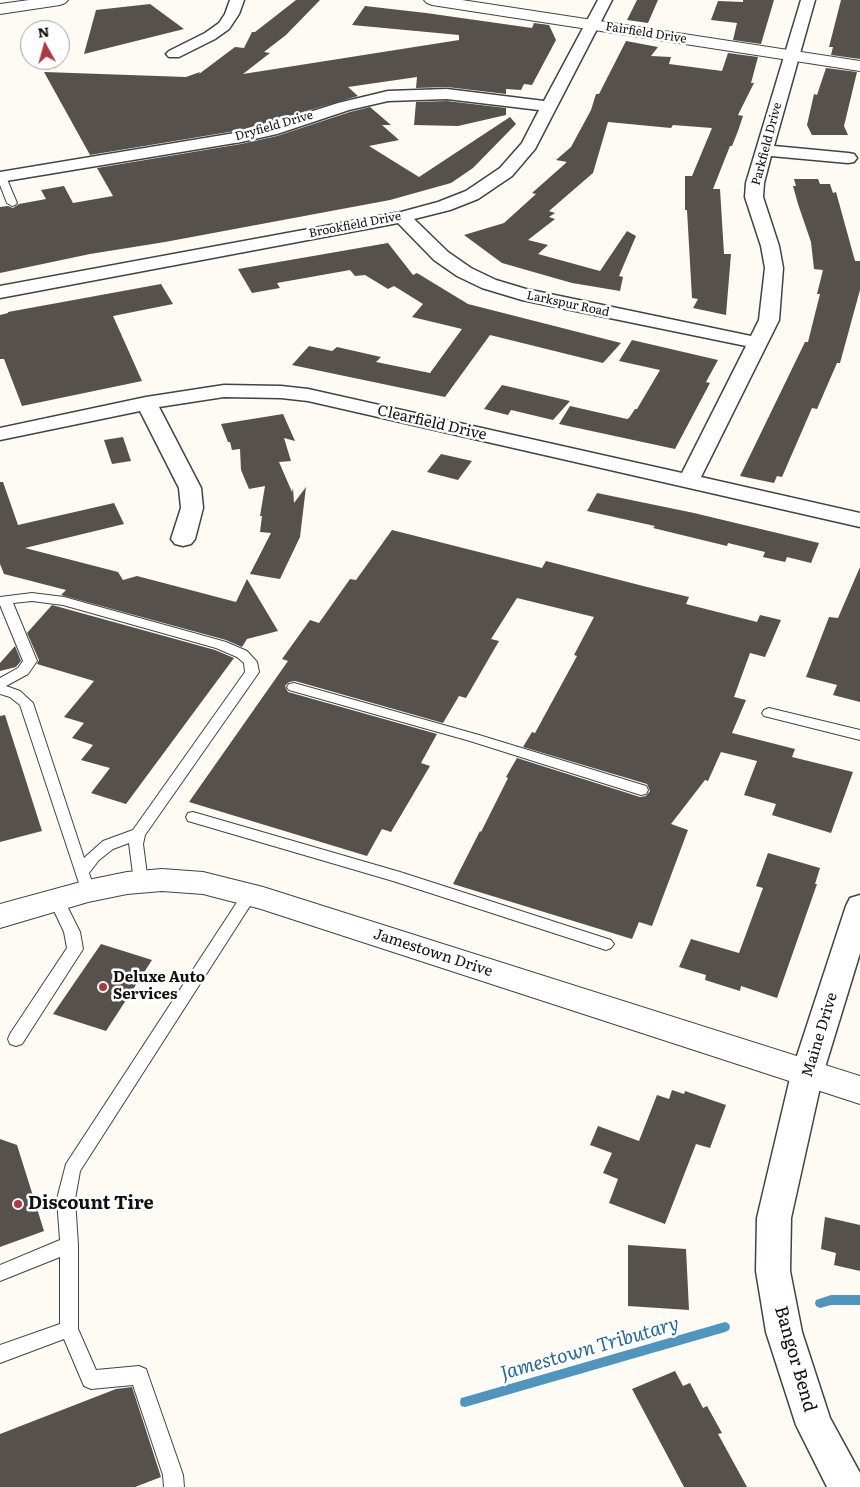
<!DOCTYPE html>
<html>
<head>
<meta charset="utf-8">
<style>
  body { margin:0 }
  #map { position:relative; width:860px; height:1487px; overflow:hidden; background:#fdfbf4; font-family:Literata,serif }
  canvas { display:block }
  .north { position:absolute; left:20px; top:20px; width:50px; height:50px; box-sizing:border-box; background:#fff; border:1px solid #9f9f9f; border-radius:50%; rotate:353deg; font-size:14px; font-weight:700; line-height:20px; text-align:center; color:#101010 }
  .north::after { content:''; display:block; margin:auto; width:18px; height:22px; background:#ae3943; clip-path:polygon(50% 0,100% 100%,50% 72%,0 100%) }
</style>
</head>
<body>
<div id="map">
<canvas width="860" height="1487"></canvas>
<div class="north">N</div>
</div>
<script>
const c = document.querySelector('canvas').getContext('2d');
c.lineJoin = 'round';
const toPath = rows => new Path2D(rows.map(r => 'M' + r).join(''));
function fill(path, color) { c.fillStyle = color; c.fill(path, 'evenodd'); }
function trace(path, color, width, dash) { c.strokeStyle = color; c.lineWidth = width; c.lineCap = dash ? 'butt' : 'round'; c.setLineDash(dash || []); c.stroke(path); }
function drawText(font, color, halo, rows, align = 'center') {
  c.font = font + ' Literata,serif'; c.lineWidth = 5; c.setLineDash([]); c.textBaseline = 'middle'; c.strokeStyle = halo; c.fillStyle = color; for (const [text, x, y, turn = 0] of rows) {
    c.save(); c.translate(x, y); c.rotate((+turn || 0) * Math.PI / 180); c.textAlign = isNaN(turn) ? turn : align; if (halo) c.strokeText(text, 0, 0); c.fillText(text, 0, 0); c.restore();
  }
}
const stream = toPath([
  [831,1295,860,1295,860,1305,831,1305,820,1308,816,1306,815,1303,816,1300,831,1295],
  [725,1322,729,1324,730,1327,729,1330,725,1332,465,1407,461,1406,460,1402,461,1398,465,1397,725,1322]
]);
const building = toPath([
  [296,0,320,0,286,35,264,52,270,53,243,74,459,40,459,35,352,25,365,6,426,13,532,28,534,23,549,25,556,40,532,85,524,84,521,90,506,89,506,94,447,87,416,88,417,77,348,87,358,96,241,130,90,155,44,72,186,77,200,72,199,74,235,47,244,48,252,32,255,32],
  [637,0,658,0,648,23,627,20],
  [743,0,774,0,761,44,733,40,737,23,711,20,718,1,743,2],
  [841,0,860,0,860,59,831,55,833,47,829,47],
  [150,4,184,29,84,54,96,10],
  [626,41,658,47,651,56,671,57,669,64,722,71,728,53,758,57,751,83,754,83,738,115,743,116,738,131,732,146,730,146,713,189,720,189,724,254,731,254,726,315,693,308,698,299,692,298,687,210,685,210,685,176,692,176,712,128,673,125,671,128,608,122,593,173,549,211,555,213,549,217,555,219,528,240,548,245,538,254,600,271,627,231,636,236,619,276,623,277,620,291,572,283,502,263,464,235,504,223,536,194,532,193,567,162,556,160,571,147,591,110,596,94,599,94],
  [826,68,857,72,844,126,848,135,812,135,807,125,814,94,817,95],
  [447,101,506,108,506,115,458,126,414,125,416,102],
  [370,107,391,125,382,125,399,140,369,146,419,177,510,117,516,124,473,168,451,183,390,200,165,242,90,254,0,273,0,207,8,206,13,208,19,204,46,199,41,190,64,186,73,203,113,196,97,168,241,144,277,136,350,112],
  [794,179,818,179,820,184,830,184,833,193,836,192,855,261,860,261,860,290,840,363,837,363,817,409,812,408,782,477,777,476,774,483,740,476,805,342,808,342,820,294,817,294,823,270,814,269,811,242,798,204,793,186,796,186],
  [388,243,413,275,417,273,468,304,621,343,603,363,490,335,445,397,292,365,309,346,332,351,337,347,381,357,376,362,430,373,462,329,412,317,423,304,394,286,388,289,365,275,355,276,350,270,277,283,280,288,252,293,238,269],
  [161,284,173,304,113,316,142,381,22,406,4,359,0,359,0,315,8,313,8,312],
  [632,340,718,360,706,382,710,383,675,449,559,424,570,406,627,419,629,418,635,409,637,409,660,370,619,361],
  [502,385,515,388,570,401,553,420,511,410,508,415,484,409],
  [283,414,295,441,284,438,291,461,279,462,292,492,293,488,294,503,306,487,300,537,280,579,250,574,271,533,260,532,262,516,260,516,265,486,249,489,241,470,240,449,232,450,230,442,228,442,221,424],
  [123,437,131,461,112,464,104,440],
  [441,454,472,461,458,480,427,472],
  [0,482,3,482,18,525,114,503,124,524,25,548,118,572,123,580,137,576,236,602,247,579,278,631,247,639,242,647,226,640,61,595,66,590,4,574,0,564],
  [597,493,694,513,819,543,811,563,787,557,785,562,763,557,765,552,728,543,727,546,653,528,655,526,587,511],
  [392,530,542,568,546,561,647,587,689,597,686,604,757,622,760,615,781,620,765,657,750,653,734,697,746,700,732,733,795,749,792,757,853,772,831,833,772,815,776,804,744,795,757,761,721,752,708,781,705,780,671,824,688,830,652,926,639,922,632,939,453,884,480,831,481,832,508,778,506,777,517,758,640,797,646,796,650,791,647,784,523,747,532,732,535,733,577,656,574,655,594,617,517,598,491,639,499,641,466,698,459,696,443,723,295,681,289,682,285,686,288,692,437,734,421,763,430,766,391,832,382,829,367,856,189,802,288,661,282,659,310,620,319,623,350,579,356,580],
  [860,567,860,702,833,695,837,685,806,677,829,617,838,618],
  [52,605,215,650,234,658,126,804,91,793,110,768,81,760,93,745,72,738,84,723,64,717,94,681,37,664,39,660,27,633],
  [15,646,21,661,16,667,0,671,0,663],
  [5,715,42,831,0,842,0,716],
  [768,853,820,868,815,884,817,884,777,998,741,986,740,991,705,980,706,975,679,967,691,939,739,953,763,888,756,886],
  [101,944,152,960,106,1031,53,1014],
  [672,1090,684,1094,685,1091,726,1105,710,1148,696,1144,665,1224,609,1203,618,1179,603,1173,612,1153,590,1145,598,1126,639,1141,657,1095,669,1099],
  [0,1139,17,1145,44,1231,0,1247],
  [825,1217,860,1225,860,1271,834,1265,836,1253,821,1249],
  [628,1245,686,1249,689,1310,628,1306],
  [675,1371,683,1386,690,1383,703,1408,707,1406,722,1433,718,1434,747,1487,684,1487,632,1389],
  [132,1387,161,1477,135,1487,0,1487,0,1434,116,1389]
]);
const service = toPath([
  [0,175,6,177,17,203,15,205,12,206,7,203,0,185,0,175],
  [32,593,64,597,226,642,247,651,257,662,259,672,257,675,145,835,143,844,148,882,146,886,141,888,136,886,134,882,129,843,113,849,99,860,89,873,95,891,93,895,88,897,83,895,20,705,10,697,0,694,0,678,18,668,23,661,0,605,0,597,32,593],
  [32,601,63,605,216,648,237,657,244,663,245,672,133,830,103,841,84,858,33,703,20,691,6,686,28,674,37,661,13,603,32,601],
  [294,683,479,735,646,786,648,790,646,794,641,795,470,741,289,690,287,687,289,684,294,683],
  [769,708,860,730,860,740,764,716,762,713,764,710,769,708],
  [193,812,400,872,611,940,614,944,611,948,606,950,393,881,188,821,186,817,188,813,193,812],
  [250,888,255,890,257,894,255,898,80,1171,75,1199,78,1245,78,1329,96,1370,139,1366,146,1369,183,1475,184,1487,164,1487,163,1475,133,1385,91,1389,84,1386,64,1339,0,1363,0,1345,60,1324,60,1257,0,1281,0,1265,60,1240,57,1199,66,1164,245,890,250,888],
  [57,894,62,896,80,932,83,949,22,1044,16,1046,10,1044,8,1039,10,1034,67,948,64,932,49,900,52,896,57,894]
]);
const minor = toPath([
  [230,0,244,0,239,14,229,29,215,39,179,57,169,57,166,54,169,51,205,33,219,23,225,14,230,0],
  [598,0,612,0,535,149,512,176,478,199,450,210,414,219,448,252,471,268,496,280,526,289,751,336,759,320,765,268,761,246,745,197,746,183,801,0,815,0,774,146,848,153,854,154,857,158,854,162,848,163,771,156,764,183,763,197,779,246,783,268,779,320,701,477,860,513,860,527,308,401,281,398,224,397,159,407,201,488,203,508,195,539,191,544,183,546,175,544,171,539,181,508,179,488,140,411,0,440,0,428,146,397,224,385,281,386,308,389,682,473,746,346,522,300,482,288,457,276,434,260,398,223,0,298,0,286,401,212,438,202,466,191,500,168,522,143,539,110,447,99,388,101,349,110,277,134,241,142,0,182,0,172,241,132,266,126,338,103,388,91,447,89,544,101,598,0],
  [860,895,860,953,823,1074,791,1218,790,1271,802,1332,830,1418,860,1473,860,1487,827,1487,796,1425,766,1332,756,1271,757,1218,791,1074,846,906,850,898,860,895]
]);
const tertiary = toPath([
  [29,0,68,0,65,3,60,5,0,14,0,4,29,0],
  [424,0,462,0,860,61,860,71,432,5,427,3,424,0],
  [162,869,203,872,263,887,860,1076,860,1104,261,909,203,894,162,891,127,894,88,902,0,928,0,904,88,880,127,872,162,869]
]);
const markers = [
  [103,987,5,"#ae3943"],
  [18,1204,5,"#ae3943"]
];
const farStreetnames = [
  ["Fairfield Drive",646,33,9],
  ["Dryfield Drive",274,126,-16],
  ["Parkfield Drive",767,144,-75],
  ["Brookfield Drive",355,225,-11],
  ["Larkspur Road",568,304,12]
];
const streetNames = [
  ["Clearfield Drive",432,423,13],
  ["Jamestown Drive",433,953,18],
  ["Maine Drive",820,1035,-73]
];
const poiNames = [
  ["Deluxe Auto",113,978],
  ["Services",113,995]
];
const nearPoinames = [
  ["Discount Tire",28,1204]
];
const nearStreetnames = [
  ["Bangor Bend",795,1359,74]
];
const nearWaternames = [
  ["Jamestown Tributary",590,1349,-16]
];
fill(stream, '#4f95bd');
fill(building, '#57514d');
trace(service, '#434343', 2);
trace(minor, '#434343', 3);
trace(tertiary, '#434343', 2);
fill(service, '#fff');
fill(minor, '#fff');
fill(tertiary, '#fff');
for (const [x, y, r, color] of markers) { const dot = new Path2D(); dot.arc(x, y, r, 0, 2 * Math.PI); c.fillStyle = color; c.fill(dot); trace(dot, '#fff', 2); }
drawText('12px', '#101010', '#fff', farStreetnames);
drawText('15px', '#101010', '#fff', streetNames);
drawText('bold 15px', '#101010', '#fff', poiNames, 'left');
drawText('bold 18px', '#101010', '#fff', nearPoinames, 'left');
drawText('18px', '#101010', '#fff', nearStreetnames);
drawText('italic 19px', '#286892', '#fff', nearWaternames);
</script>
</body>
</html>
